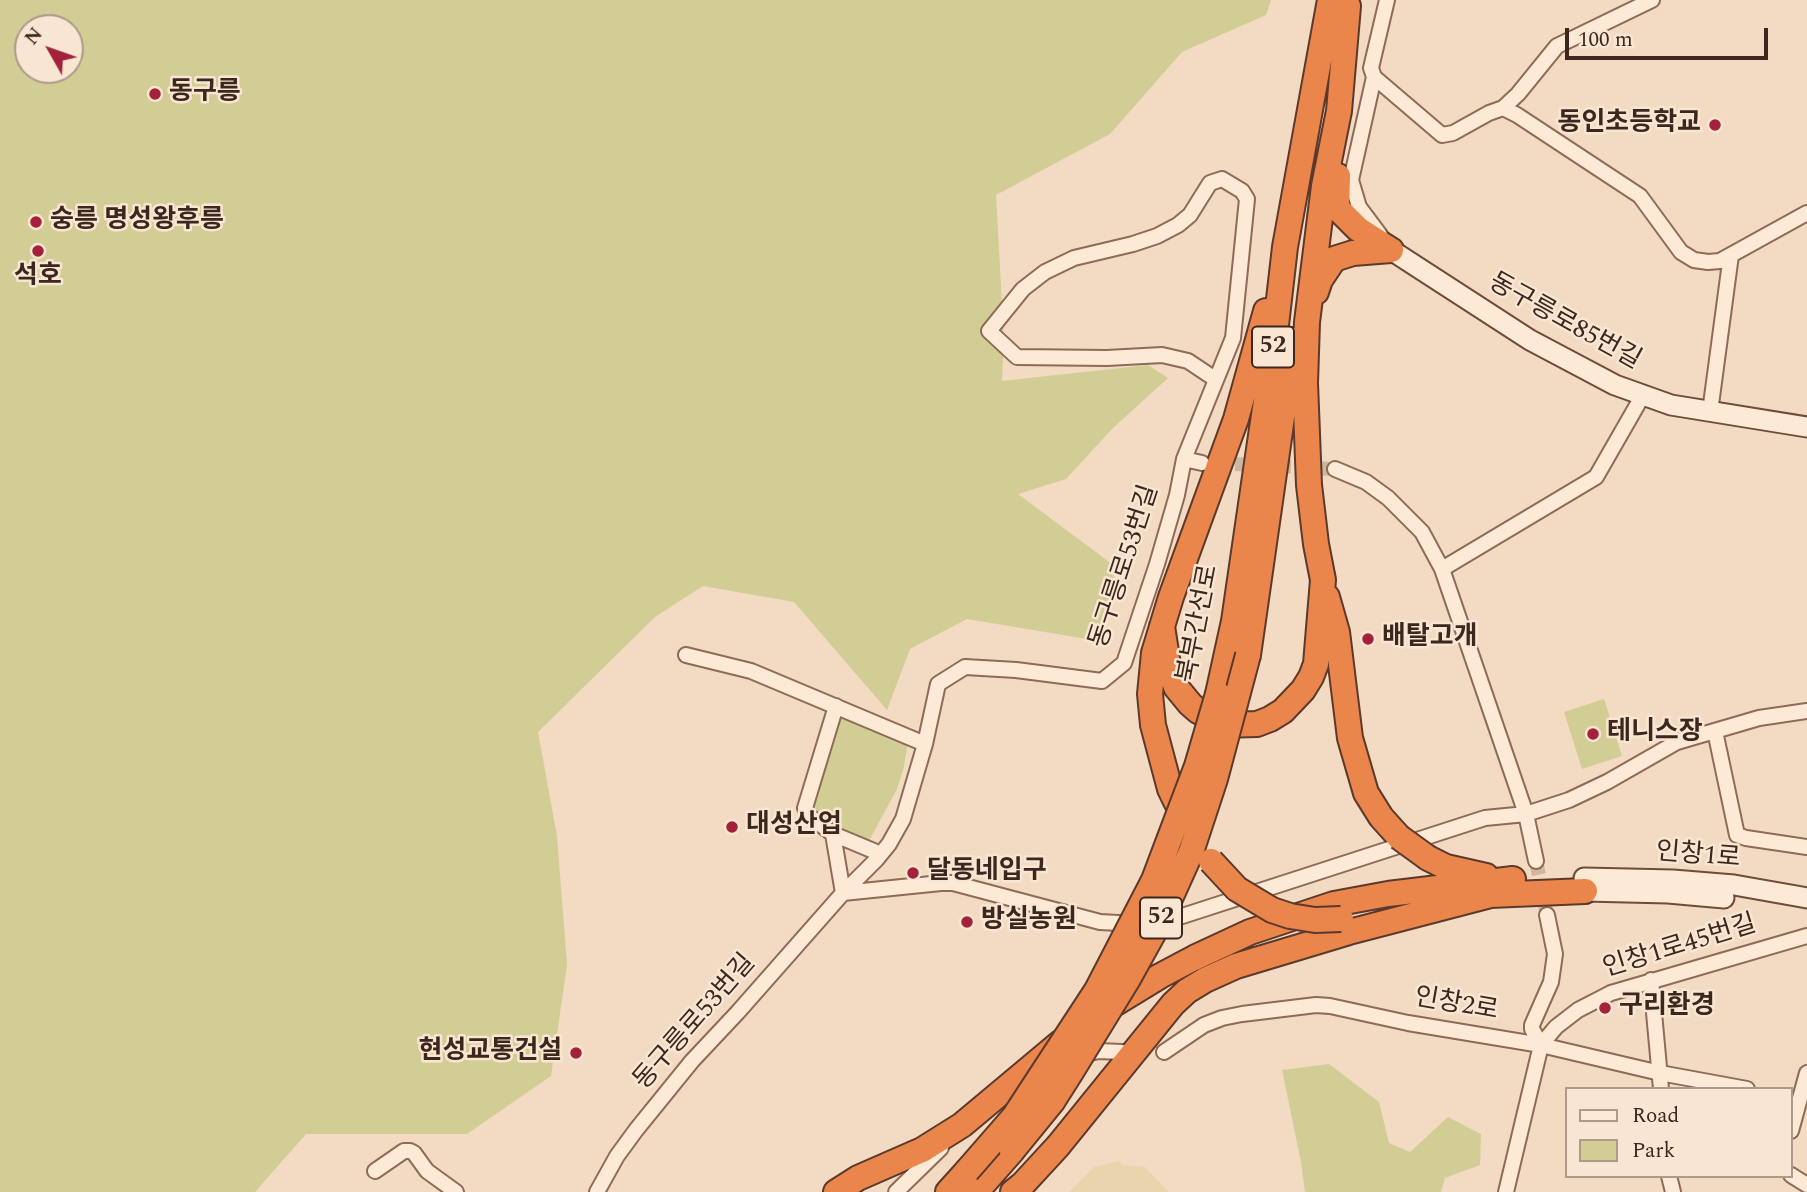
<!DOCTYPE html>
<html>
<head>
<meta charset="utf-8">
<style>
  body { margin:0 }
  #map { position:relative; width:1807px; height:1192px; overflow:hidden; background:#f2dbc2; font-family:Spectral,serif }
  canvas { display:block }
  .legend { position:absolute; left:1565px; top:1087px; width:228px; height:91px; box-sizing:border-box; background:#f9e6d2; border:2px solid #ae998a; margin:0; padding:9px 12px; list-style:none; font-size:21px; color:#3d261d }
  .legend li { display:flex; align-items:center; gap:14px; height:35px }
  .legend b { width:35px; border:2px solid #ae998a }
  .north { position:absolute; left:14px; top:14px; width:70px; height:70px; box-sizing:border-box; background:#f9e6d2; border:2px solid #ae998a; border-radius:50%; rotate:310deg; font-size:19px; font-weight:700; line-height:28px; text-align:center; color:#3d261d }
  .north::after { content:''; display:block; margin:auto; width:24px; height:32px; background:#a3213a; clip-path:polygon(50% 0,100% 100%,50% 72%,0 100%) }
  .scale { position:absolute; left:1565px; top:28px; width:203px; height:32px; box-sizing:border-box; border:4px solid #3d261d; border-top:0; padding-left:9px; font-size:21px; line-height:24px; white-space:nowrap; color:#3d261d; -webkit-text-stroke:5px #f9e6d2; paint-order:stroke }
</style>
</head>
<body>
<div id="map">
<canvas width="1807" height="1192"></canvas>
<ul class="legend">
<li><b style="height:9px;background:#fcead6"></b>Road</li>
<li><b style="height:19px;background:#d2cd95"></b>Park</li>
</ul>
<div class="north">N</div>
<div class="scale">100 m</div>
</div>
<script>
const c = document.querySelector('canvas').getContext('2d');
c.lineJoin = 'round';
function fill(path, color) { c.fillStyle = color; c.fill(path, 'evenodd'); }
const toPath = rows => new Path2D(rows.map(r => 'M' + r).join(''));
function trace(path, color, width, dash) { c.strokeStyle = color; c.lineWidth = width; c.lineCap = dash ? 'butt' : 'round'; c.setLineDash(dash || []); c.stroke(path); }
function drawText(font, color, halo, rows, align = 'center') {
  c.font = font + ' Spectral,"Noto Sans KR",serif'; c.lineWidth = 5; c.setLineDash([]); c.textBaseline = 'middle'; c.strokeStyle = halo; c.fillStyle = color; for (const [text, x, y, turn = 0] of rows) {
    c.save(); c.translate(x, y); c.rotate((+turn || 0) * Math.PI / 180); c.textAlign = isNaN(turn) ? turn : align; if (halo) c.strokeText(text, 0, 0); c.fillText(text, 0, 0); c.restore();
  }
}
const farmland = toPath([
  [1119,1161,1122,1165,1145,1167,1169,1192,1069,1192,1094,1167]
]);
const green = toPath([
  [0,0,1271,0,1266,15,1182,52,1110,134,996,195,1004,340,1002,381,1148,365,1168,378,1113,428,1066,479,1018,494,1116,567,1099,641,967,619,910,649,887,710,794,602,703,586,655,617,538,732,557,836,567,965,551,1076,467,1134,306,1134,255,1192,0,1192],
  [28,28,70,28,70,70,28,70],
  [1604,699,1622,756,1582,769,1564,712],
  [841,712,908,741,904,767,897,789,870,839,866,842,859,842,815,815,811,808],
  [1329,1064,1379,1102,1389,1143,1410,1152,1448,1117,1481,1134,1480,1165,1445,1178,1441,1192,1305,1192,1301,1162,1282,1070]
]);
const streetTunnel = toPath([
  [1214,463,1335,469],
  [1536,861,1547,915]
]);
const street = toPath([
  [1387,0,1371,68,1374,77,1442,135,1453,133,1489,113,1503,108,1517,115,1640,196,1681,252,1694,260,1708,262,1720,261,1807,213],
  [1374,77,1351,180,1359,207,1380,235],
  [1503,108,1518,94,1557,46,1652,0],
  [1710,412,1731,255],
  [1184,459,1233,338,1247,199,1242,191,1222,179,1210,183,1190,215,1178,225,1157,236,1133,244,1074,258,1045,272,1023,289,989,331,1017,357,1107,358,1162,355,1188,361,1215,379],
  [1335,469,1366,482,1388,498,1422,532,1442,569,1526,814,1536,861],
  [1442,569,1596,477,1643,395],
  [686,655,751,671,925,744,938,684,965,667,1016,670,1102,681,1124,663,1157,564,1177,495,1184,459,1202,463],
  [836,706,805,808,809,816,833,834,843,893,941,883,953,883,1100,922,1136,924],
  [1715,731,1737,835,1746,838,1807,847],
  [833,834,881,854],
  [1156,922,1170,920,1485,818,1526,814,1569,800,1607,782,1677,742,1759,718,1807,711],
  [1651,980,1661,1089],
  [1541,1045,1532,1029,1532,1025,1551,982,1555,954,1547,915],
  [1164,1052,1204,1025,1222,1018,1242,1014,1316,1005,1330,1006,1408,1023,1541,1045,1660,1073,1747,1089],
  [1082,1055,1098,1051,1122,1052],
  [1791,1131,1807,1073],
  [375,1171,404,1151,410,1151,414,1153,427,1171,456,1192],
  [1791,1175,1807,1185],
  [1669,1176,1673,1192],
  [597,1192,617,1156,636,1130,692,1061,738,1012,843,893,876,860,889,844,903,819,925,744],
  [896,1192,941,1148],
  [1506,1192,1541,1045,1556,1027,1578,1010,1611,993,1807,936]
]);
const secondary = toPath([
  [1391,250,1530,340,1615,385,1671,405,1807,427],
  [1584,878,1673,880,1734,885,1807,898],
  [1585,891,1668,893,1724,898]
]);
const highway = toPath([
  [1338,176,1337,208,1358,229,1391,250],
  [1316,292,1320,280,1334,259,1353,253,1391,250],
  [1327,597,1337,632,1350,738,1366,793,1381,817,1399,837],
  [1162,626,1168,665,1176,687,1190,704,1198,711,1222,725,1257,724,1270,719,1283,711,1303,690,1311,677,1316,664,1323,580,1316,544,1309,485,1305,383,1307,322,1324,186,1339,111,1348,6],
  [1248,655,1293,340],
  [1218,694,1234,621,1272,360,1285,247,1330,0],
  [1187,824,1170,789,1153,725,1150,694,1154,653,1171,597,1236,419,1266,311],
  [1428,858,1446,867,1486,876],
  [1490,895,1585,891],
  [1106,1009,1160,976,1194,958,1250,932,1334,904,1388,894,1513,879],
  [836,1192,858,1178,922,1150,962,1125,1060,1043],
  [948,1192,967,1171],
  [976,1192,1012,1151],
  [1013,1192,1023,1184,1058,1146,1173,1004,1187,991,1205,980,1236,966,1349,932,1491,895]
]);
const highwayBridge = toPath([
  [1399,837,1428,858],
  [1211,861,1237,889,1272,910,1290,916,1315,920,1341,919],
  [1012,1151,1052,1102,1071,1072,1128,979,1159,923,1191,852,1215,779,1248,655],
  [967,1171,1014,1117,1097,990,1154,880,1197,766,1218,694]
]);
const markers = [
  [155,94,7,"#a3213a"],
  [1715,125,7,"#a3213a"],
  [36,222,7,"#a3213a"],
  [38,251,7,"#a3213a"],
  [1368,639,7,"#a3213a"],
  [1593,734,7,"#a3213a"],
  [732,827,7,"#a3213a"],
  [913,873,7,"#a3213a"],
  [967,922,7,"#a3213a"],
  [1605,1008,7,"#a3213a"],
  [576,1053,7,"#a3213a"]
];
const shields = [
  [1273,347,42],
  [1161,918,42]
];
const shieldNames = [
  ["52",1273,347],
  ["52",1161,918]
];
const poiNames = [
  ["동구릉",169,94],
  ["동인초등학교",1701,125,"right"],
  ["숭릉 명성왕후릉",50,222],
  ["석호",38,278,"center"],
  ["배탈고개",1382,639],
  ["테니스장",1607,734],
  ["대성산업",746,827],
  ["달동네입구",927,873],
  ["방실농원",981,922],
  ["구리환경",1619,1008],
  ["현성교통건설",562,1053,"right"]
];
const streetNames = [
  ["동구릉로85번길",1564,323,29],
  ["동구릉로53번길",1126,567,-72],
  ["북부간선로",1200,624,-79],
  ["인창1로",1698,857,5],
  ["인창1로45번길",1680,948,-17],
  ["인창2로",1456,1006,10],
  ["동구릉로53번길",696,1023,-49]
];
fill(farmland, '#e9d4ae');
fill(green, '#d2cd95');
trace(streetTunnel, '#ceb7a1', 14, [14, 7]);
trace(street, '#8e6a57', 18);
trace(secondary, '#704b3a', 23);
trace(highway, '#5c392c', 28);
trace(street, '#fcead6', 14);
trace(secondary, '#fcead6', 19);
trace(highway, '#ea864b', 24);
trace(highwayBridge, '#5c392c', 28, []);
trace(highwayBridge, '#ea864b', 24);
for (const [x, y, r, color] of markers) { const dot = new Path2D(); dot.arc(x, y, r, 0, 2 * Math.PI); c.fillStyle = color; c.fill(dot); trace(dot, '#f9e6d2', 2.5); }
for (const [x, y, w] of shields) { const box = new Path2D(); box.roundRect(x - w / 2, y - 20.5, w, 41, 5); c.fillStyle = '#f9e6d2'; c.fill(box); trace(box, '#3d261d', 2); }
drawText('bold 24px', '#3d261d', null, shieldNames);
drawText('bold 26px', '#3d261d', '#f9e6d2', poiNames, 'left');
drawText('26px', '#3d261d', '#f9e6d2', streetNames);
</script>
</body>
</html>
